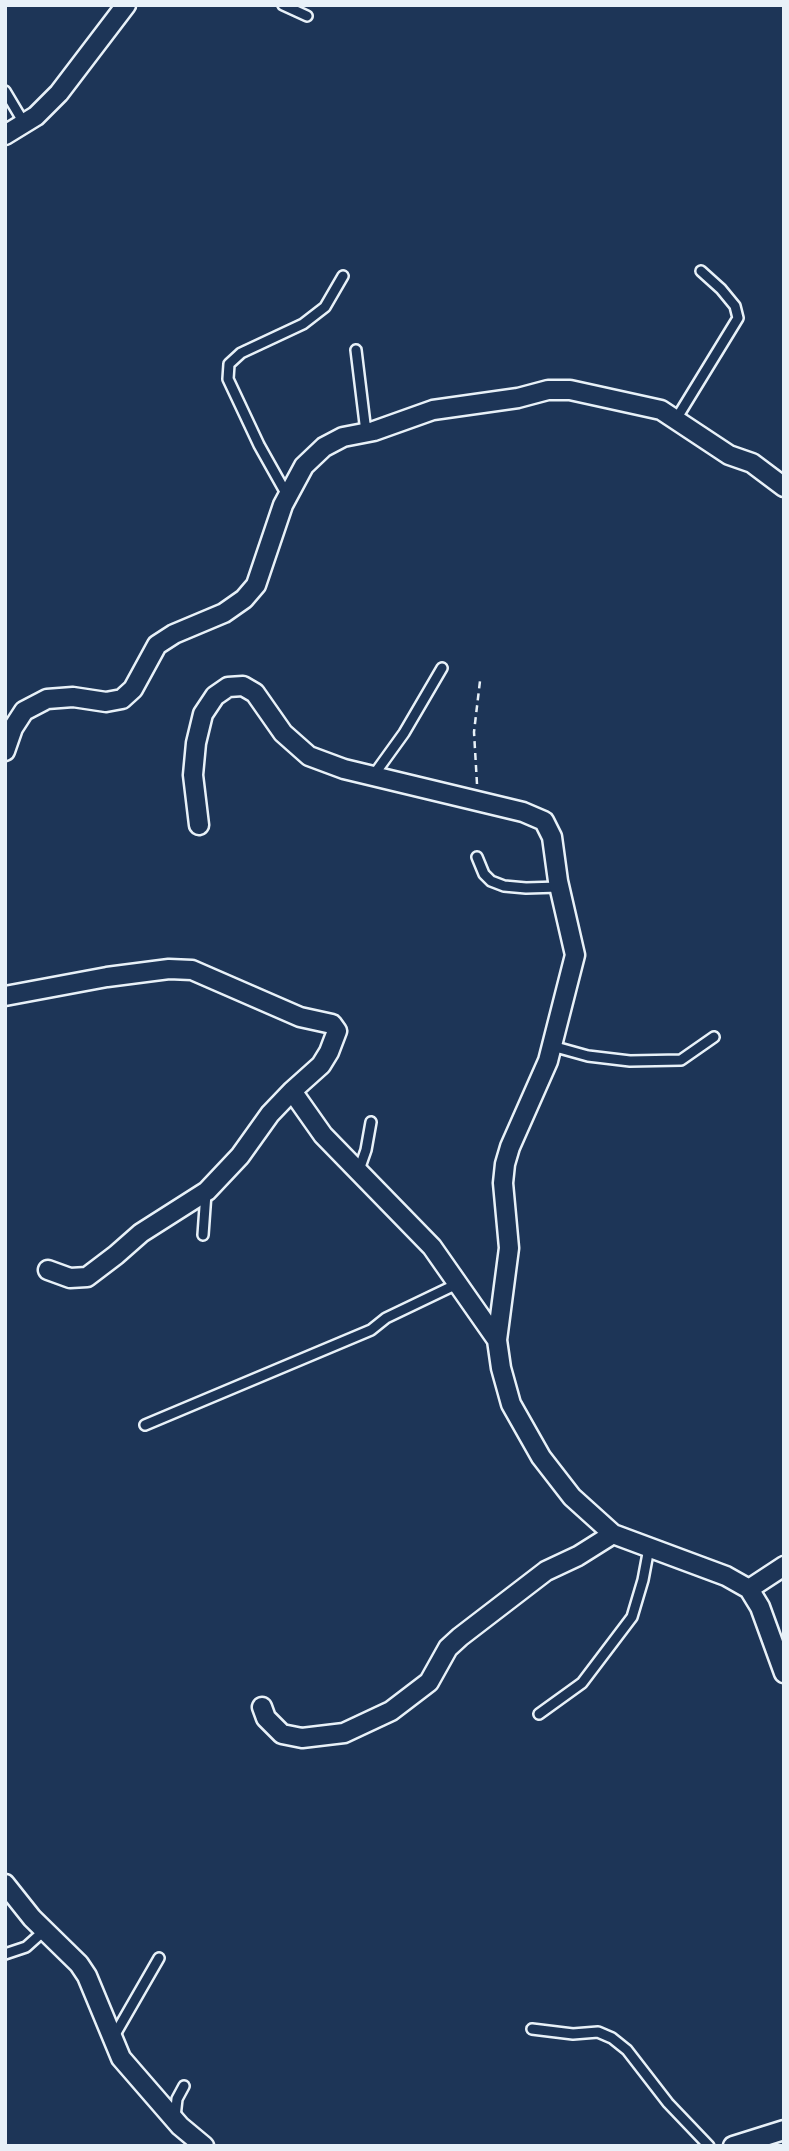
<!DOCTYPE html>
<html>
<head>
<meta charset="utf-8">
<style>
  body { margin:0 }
  #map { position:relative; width:789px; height:2151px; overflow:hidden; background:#1d3557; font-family:Caveat,sans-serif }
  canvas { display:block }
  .frame { position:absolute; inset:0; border:7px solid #e8f1f8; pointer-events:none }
</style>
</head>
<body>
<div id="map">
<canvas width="789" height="2151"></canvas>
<div class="frame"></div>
</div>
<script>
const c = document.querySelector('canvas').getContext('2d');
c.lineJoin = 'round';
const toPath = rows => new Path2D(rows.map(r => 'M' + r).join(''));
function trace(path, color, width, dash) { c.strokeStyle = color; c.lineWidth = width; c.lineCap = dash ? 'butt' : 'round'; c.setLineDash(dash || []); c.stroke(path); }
const path = toPath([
  [477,784,474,732,480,681]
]);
const service = toPath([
  [283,5,307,16],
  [5,91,24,123],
  [356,350,366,432],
  [675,421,738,318,735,306,721,289,701,271],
  [287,495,259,445,228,379,229,364,241,353,303,324,325,307,343,276],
  [373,776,404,733,442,668],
  [477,857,484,874,491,881,504,886,526,888,559,887],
  [552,1046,588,1056,630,1061,681,1060,714,1037],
  [359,1170,366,1150,371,1122],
  [203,1235,206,1193],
  [145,1425,371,1330,386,1318,457,1284],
  [539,1714,582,1683,632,1617,643,1580,649,1548],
  [5,1954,26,1947,45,1930],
  [532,2029,573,2034,598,2032,612,2038,627,2050,668,2103,709,2146],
  [113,2038,159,1958],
  [175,2117,177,2099,184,2086]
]);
const minor = toPath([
  [5,135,36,116,59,93,126,5],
  [5,751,13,728,24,711,47,699,73,697,106,702,122,699,133,689,157,645,174,634,224,613,244,599,256,585,283,505,304,466,324,447,343,437,374,431,433,410,518,398,548,390,570,390,661,410,729,455,752,463,784,487],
  [199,825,193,775,196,743,203,714,215,696,228,687,243,686,255,693,283,733,309,756,344,769,523,812,544,821,552,837,558,881,575,955,548,1061,510,1147,505,1164,503,1183,509,1248,497,1340,501,1368,511,1404,541,1457,572,1497,613,1534,726,1576,749,1589,784,1566],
  [5,996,107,977,169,969,192,970,300,1017,332,1024,337,1031,329,1052,321,1065,292,1091,323,1135,432,1247,497,1340],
  [48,1270,70,1278,87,1277,116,1255,141,1233,207,1191,240,1156,270,1114,292,1091],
  [749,1589,760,1607,784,1673],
  [262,1707,266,1718,282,1734,302,1738,344,1733,391,1711,429,1682,448,1648,460,1637,546,1571,578,1556,613,1534],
  [5,1884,32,1918,79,1964,87,1976,121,2058,180,2126,204,2146],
  [733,2146,784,2130]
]);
trace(service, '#e8f1f8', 14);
trace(minor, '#e8f1f8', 23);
trace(path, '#e8f1f8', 2.5, [7, 5]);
trace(service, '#1d3557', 9);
trace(minor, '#1d3557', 18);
</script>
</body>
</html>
